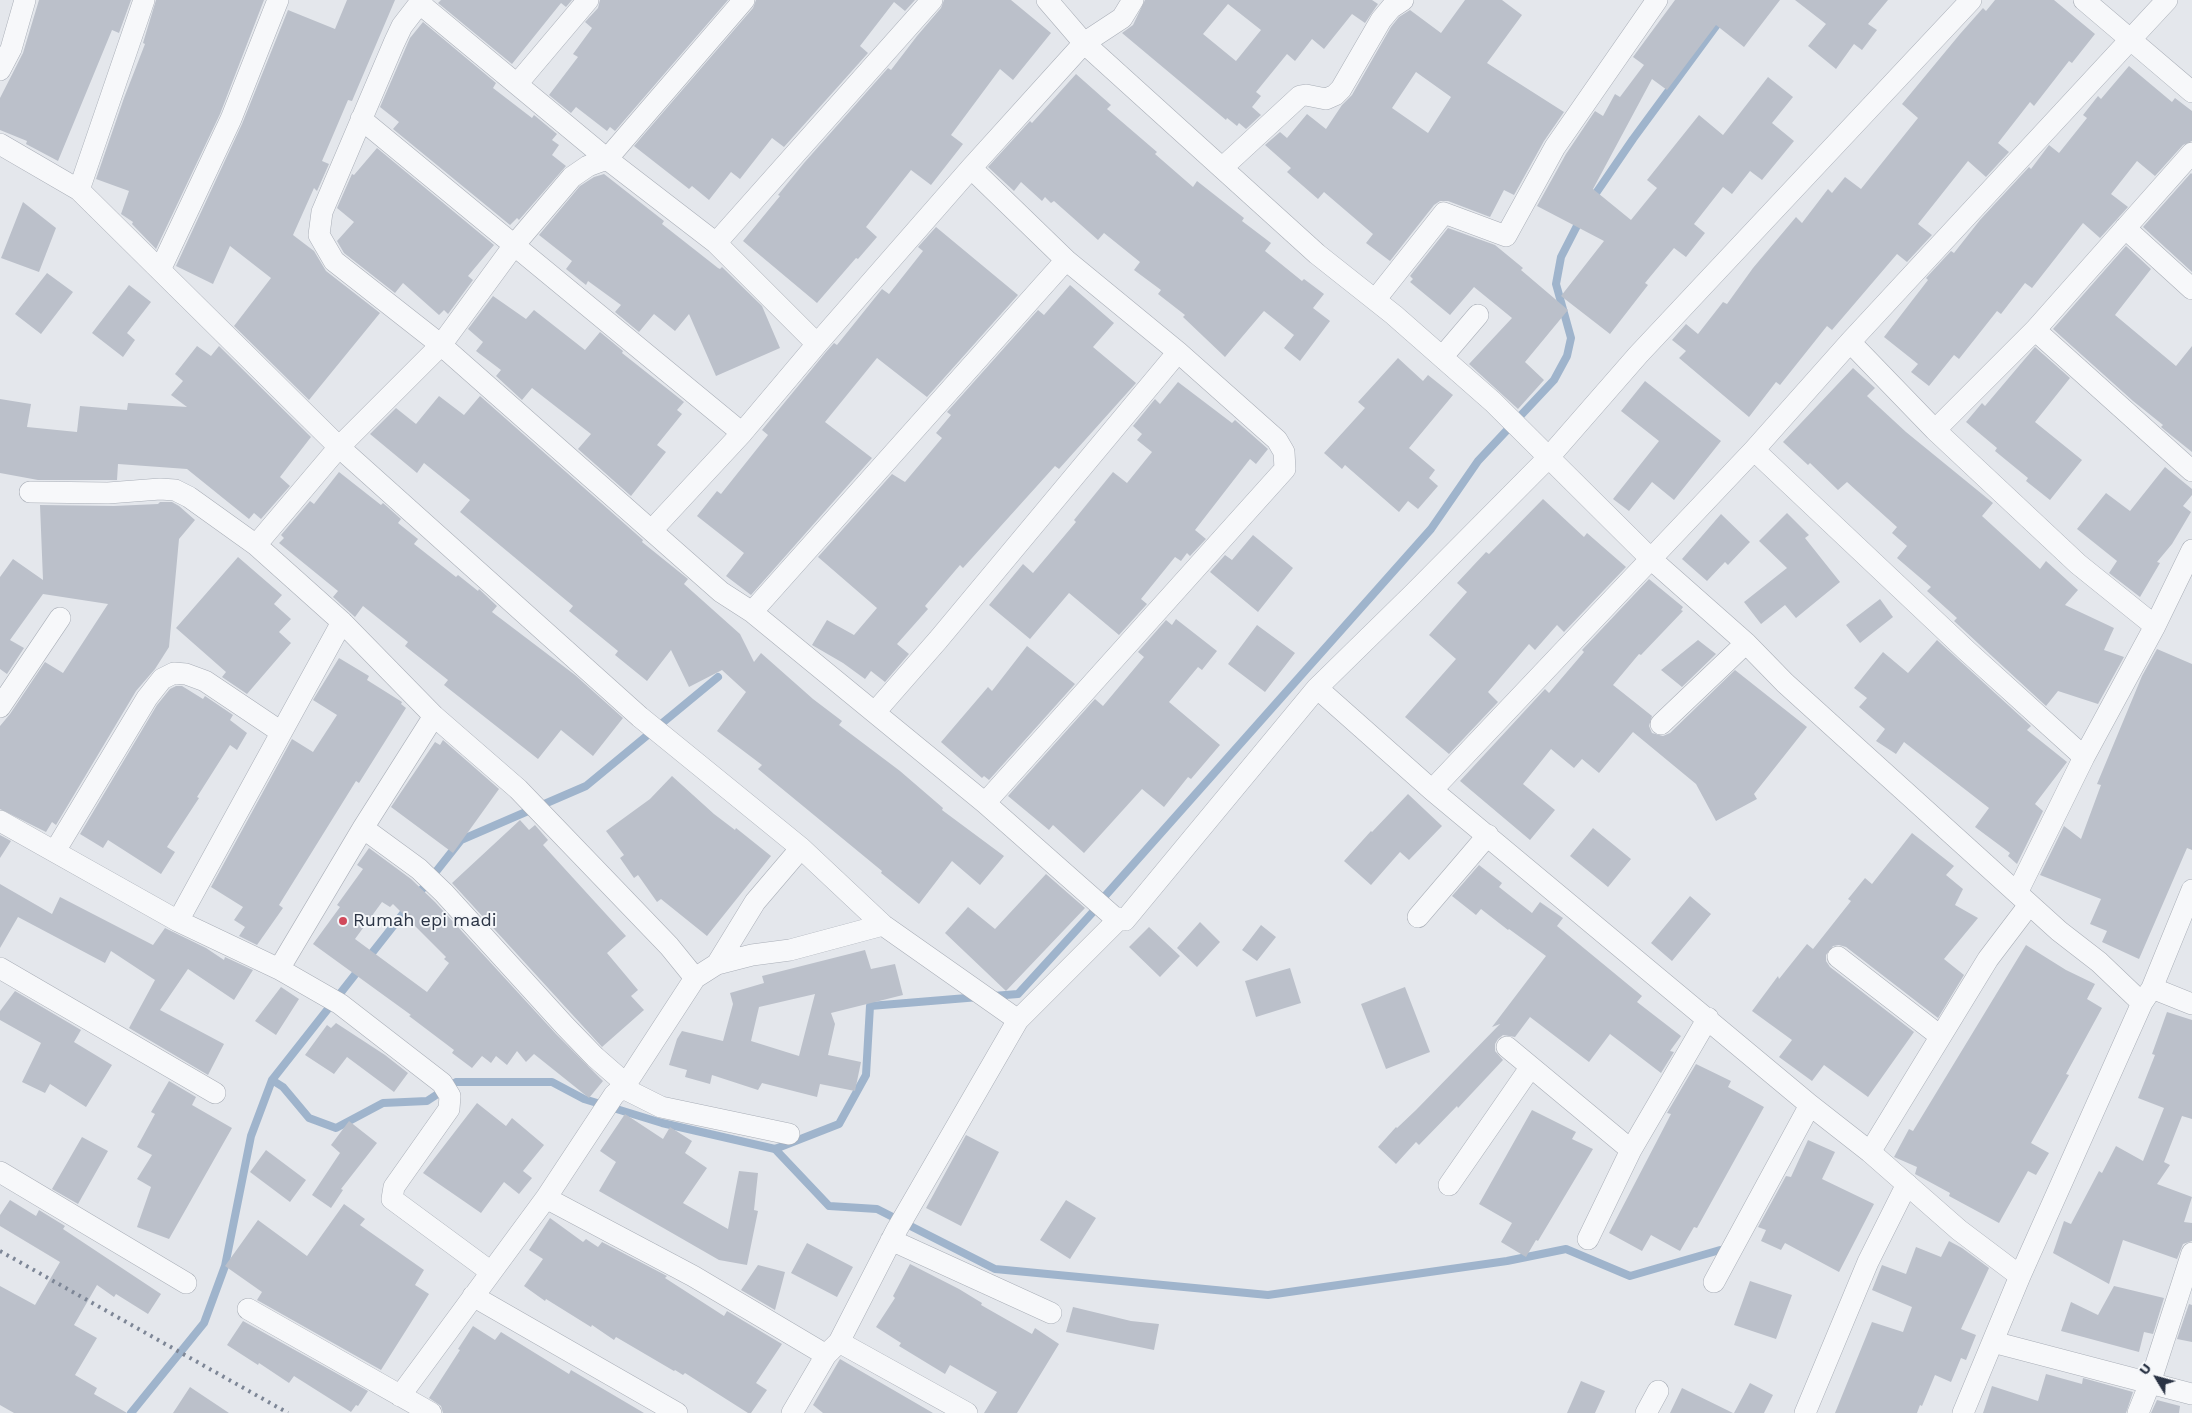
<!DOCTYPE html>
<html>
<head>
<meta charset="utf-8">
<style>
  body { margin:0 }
  #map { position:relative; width:2192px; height:1413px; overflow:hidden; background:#e4e7ec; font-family:"Work Sans",sans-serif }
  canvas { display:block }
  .north { position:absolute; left:2132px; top:1353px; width:50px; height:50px; -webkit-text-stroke:4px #f4f6f9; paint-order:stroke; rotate:307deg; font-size:14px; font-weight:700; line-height:20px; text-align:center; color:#2b3445 }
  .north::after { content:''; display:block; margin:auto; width:18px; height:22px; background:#2b3445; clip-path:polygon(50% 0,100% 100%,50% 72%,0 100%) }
</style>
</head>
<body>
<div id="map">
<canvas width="2192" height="1413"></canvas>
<div class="north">U</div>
</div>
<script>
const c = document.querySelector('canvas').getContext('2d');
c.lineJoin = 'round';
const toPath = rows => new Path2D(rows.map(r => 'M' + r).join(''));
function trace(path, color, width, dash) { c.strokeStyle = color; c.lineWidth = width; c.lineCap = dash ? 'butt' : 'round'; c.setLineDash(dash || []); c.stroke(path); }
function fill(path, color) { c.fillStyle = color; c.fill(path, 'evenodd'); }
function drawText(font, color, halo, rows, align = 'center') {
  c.font = font + ' "Work Sans",sans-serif'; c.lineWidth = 4; c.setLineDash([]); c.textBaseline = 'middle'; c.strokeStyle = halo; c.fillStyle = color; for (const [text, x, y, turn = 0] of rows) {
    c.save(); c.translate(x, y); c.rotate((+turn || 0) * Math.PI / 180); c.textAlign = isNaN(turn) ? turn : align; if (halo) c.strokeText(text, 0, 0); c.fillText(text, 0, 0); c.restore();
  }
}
const stream = toPath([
  [1592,199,1633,139,1722,18],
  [1105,896,1431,529,1478,461,1554,380,1567,356,1571,338,1556,284,1561,257,1581,218],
  [416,897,461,840,586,786,718,677],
  [993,996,1018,994,1092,913],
  [272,1080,283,1087,309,1118,336,1128,383,1103,427,1101,456,1082,552,1082,584,1099,662,1123,775,1149,829,1206,877,1209,995,1269,1268,1295,1507,1261,1566,1249,1630,1276,1720,1250],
  [775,1149,839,1124,866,1075,870,1006,979,997],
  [131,1413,204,1323,225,1266,251,1136,272,1080,409,906]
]);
const building = toPath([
  [39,0,131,0,119,33,112,30,58,161,26,144,27,141,0,130,0,98,23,53],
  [156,0,264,0,220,114,156,249,132,224,133,222,121,214,129,191,96,179,124,98,145,44,143,43],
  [347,0,395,0,352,101,348,100,322,161,329,164,317,191,314,188,293,235,314,251,326,271,380,313,309,400,234,326,271,278,230,246,213,284,176,266,242,124,288,10,335,29],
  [441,0,572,0,566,7,561,3,512,64,438,3],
  [600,0,728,0,615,131,610,127,607,131,576,107,571,113,549,95,578,57,573,54,592,28,585,22,598,8],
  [756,0,915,0,905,11,894,2,860,46,868,53,784,147,772,138,740,179,731,172,709,200,692,186,689,189,634,146,753,8],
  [944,0,1011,0,1051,33,1013,80,1000,69,951,135,963,144,931,185,911,170,866,227,877,237,858,259,856,258,817,303,743,241,780,196,778,195,804,163,888,68,891,70,917,36,941,8],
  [1145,0,1372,0,1378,4,1365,23,1352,14,1324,49,1312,39,1295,61,1287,54,1256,92,1261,96,1252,107,1261,115,1246,129,1239,123,1237,126,1227,118,1226,120,1122,33,1133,25],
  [1228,4,1261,30,1236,61,1203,34],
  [1465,0,1502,0,1522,15,1487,63,1564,112,1544,141,1514,195,1504,190,1490,217,1448,201,1440,201,1434,205,1390,261,1366,243,1373,234,1324,192,1318,199,1287,172,1291,168,1265,145,1280,132,1287,138,1307,114,1326,129,1342,105,1352,95,1391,27,1399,17,1410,10,1441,33],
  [1416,72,1451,97,1428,133,1392,108],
  [1675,0,1780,0,1744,47,1716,25,1667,90,1652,79,1593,189,1631,220,1657,188,1647,180,1699,115,1723,135,1768,77,1793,97,1772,123,1794,141,1762,180,1750,171,1732,194,1723,187,1694,224,1705,233,1686,257,1674,248,1645,283,1648,285,1610,334,1561,296,1604,241,1537,206,1566,154,1595,111,1603,116,1615,94,1620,97,1644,65,1633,57],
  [1795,0,1888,0,1868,24,1877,30,1862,50,1854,44,1836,69,1808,46,1826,24],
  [1995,0,2054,0,2095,34,2072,63,2069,61,2034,106,2030,102,1998,143,2009,152,1986,177,1968,161,1918,224,1932,235,1907,262,1897,254,1832,330,1827,326,1780,385,1776,382,1749,417,1679,358,1686,351,1672,340,1686,324,1698,334,1723,302,1727,304,1753,268,1796,217,1802,223,1828,189,1832,193,1845,177,1861,189,1918,118,1902,104,1960,34,1983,8,1986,11],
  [423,22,496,83,493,88,532,118,534,115,557,134,552,140,559,145,552,155,566,166,519,220,517,218,510,225,393,129,399,122,380,107,410,38],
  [2129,66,2172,102,2175,98,2192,111,2192,141,2183,145,2155,176,2137,161,2111,194,2128,207,2100,238,2083,223,2032,288,2025,283,2001,314,1997,311,1959,359,1954,355,1929,386,1911,372,1918,364,1884,337,1928,280,1926,278,1951,251,1954,253,1980,220,2029,167,2031,169,2049,145,2059,153,2087,118,2083,115,2098,96,2101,99],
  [1076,74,1111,105,1107,109,1157,152,1155,154,1193,187,1197,181,1244,218,1242,221,1271,243,1265,251,1302,281,1304,279,1324,294,1313,308,1330,321,1300,361,1284,348,1294,335,1264,311,1225,357,1183,317,1185,315,1158,294,1161,290,1134,270,1140,262,1104,233,1098,240,1054,201,1051,203,1045,197,1042,201,1021,182,1014,191,988,167,1030,121,1032,123],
  [377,148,494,245,468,276,473,280,448,314,444,310,439,315,403,283,395,293,344,253,337,241,354,222,337,208,352,174,354,175],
  [2191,173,2192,174,2192,272,2143,227],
  [604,174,664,221,662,224,718,268,720,269,722,267,762,306,780,348,716,376,689,314,675,331,654,314,639,332,615,312,621,305,588,281,586,285,566,269,572,261,539,235,580,186,594,177],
  [23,202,56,228,39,272,1,258],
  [936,227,1018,295,927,397,877,358,825,422,872,458,751,595,726,576,744,553,697,516,717,491,721,494,768,435,762,430,826,352,834,343,837,345,882,289,889,294,923,251,918,247],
  [1448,228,1495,245,1523,268,1521,270,1568,310,1525,362,1544,380,1518,409,1469,364,1512,318,1474,287,1450,315,1410,282,1413,279,1410,276],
  [2126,246,2151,269,2115,315,2176,366,2192,346,2192,452,2172,436,2161,427,2163,425,2133,401,2053,329],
  [47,273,73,292,41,334,15,314],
  [129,285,151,302,127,333,135,340,123,357,92,333],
  [1070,285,1114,323,1093,347,1136,383,1059,469,1055,466,963,568,960,565,925,606,928,609,897,644,909,654,885,682,871,671,865,679,843,663,812,645,827,620,854,635,877,608,818,557,892,474,905,482,942,438,936,433,951,415,947,412,1038,310,1044,315],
  [493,296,526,319,534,310,585,350,600,332,623,351,622,353,684,402,677,410,682,414,657,445,666,452,631,496,578,449,591,434,532,388,522,400,496,376,501,370,476,351,483,342,468,329],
  [197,346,211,356,219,346,311,437,280,477,290,486,261,519,254,513,249,519,187,469,118,464,117,480,38,480,0,473,0,399,31,404,27,427,77,432,80,406,127,410,128,403,187,407,171,395,183,381,175,374],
  [2035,347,2070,378,2035,422,2082,460,2050,500,2026,481,2028,478,1995,451,1997,448,1966,422,1982,403,1985,406],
  [1398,358,1423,381,1428,375,1453,395,1409,448,1435,470,1429,478,1438,486,1418,509,1408,501,1399,512,1345,465,1342,469,1324,453,1365,408,1358,402],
  [1853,368,1875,388,1867,396,1906,432,1993,503,1982,516,2040,569,2046,561,2078,590,2065,605,2114,628,2104,650,2124,657,2098,704,2058,691,2046,706,1954,621,1957,618,1927,591,1931,587,1897,558,1907,546,1892,533,1897,527,1847,482,1838,490,1810,463,1808,465,1783,442],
  [1645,381,1721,441,1674,500,1652,482,1629,511,1613,499,1659,441,1621,411],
  [1178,382,1232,423,1235,420,1268,449,1256,464,1250,459,1195,530,1206,539,1190,556,1187,553,1181,561,1175,557,1141,599,1147,604,1119,635,1069,593,1030,639,989,605,1023,564,1033,573,1076,522,1074,520,1113,472,1127,483,1152,452,1137,440,1142,434,1133,426,1155,399,1160,404],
  [439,396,464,415,480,396,643,540,642,542,688,579,684,584,740,634,754,662,761,653,813,699,842,721,839,725,900,771,943,808,942,810,1004,856,980,885,952,861,919,904,881,873,882,871,758,769,762,765,717,731,746,692,722,670,689,687,671,650,647,681,615,655,618,651,569,611,573,606,460,512,470,500,424,463,417,473,370,434,396,408,416,424],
  [2165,467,2192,489,2192,495,2183,506,2191,512,2172,544,2157,562,2160,563,2140,597,2109,573,2117,561,2077,529,2106,493,2130,511],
  [339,472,381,505,383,503,401,519,398,523,418,539,414,544,456,577,458,575,478,591,479,589,497,606,492,612,575,675,623,718,593,756,561,730,538,759,444,685,448,680,405,646,408,642,363,606,355,617,333,597,338,591,279,543,284,538,281,535,310,501,314,504],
  [1543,499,1584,537,1587,533,1626,567,1564,632,1557,625,1535,650,1529,644,1488,692,1498,702,1449,754,1405,717,1456,659,1429,635,1467,592,1457,583,1486,552,1489,554],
  [160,502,172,502,179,506,195,520,179,539,169,647,155,669,136,691,56,825,52,822,46,832,0,809,0,726,10,714,45,662,63,673,108,604,43,594,10,640,24,648,7,674,0,669,0,577,13,559,43,580,40,505,114,506,158,504],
  [1787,513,1809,535,1805,538,1840,582,1796,618,1785,605,1761,624,1744,602,1787,568,1759,541],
  [1721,514,1750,542,1728,565,1725,562,1707,581,1682,559],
  [1253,535,1293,568,1258,612,1210,572,1225,555,1232,560],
  [238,557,282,595,274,604,291,619,279,632,291,643,247,694,222,677,226,672,176,628],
  [1649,579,1683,607,1681,610,1683,611,1641,655,1639,654,1613,685,1652,716,1649,726,1652,733,1663,736,1670,733,1735,670,1807,727,1754,794,1757,799,1716,821,1696,784,1633,732,1599,773,1582,759,1574,768,1551,749,1523,784,1555,810,1530,840,1460,781,1545,689,1549,693,1584,652,1582,650],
  [1880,599,1893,617,1860,643,1846,625],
  [1176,619,1217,651,1202,670,1198,667,1169,702,1220,745,1191,779,1188,777,1164,807,1142,789,1084,853,1053,825,1049,830,1008,796,1095,699,1103,706,1144,657,1138,652,1166,620,1172,625],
  [1257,625,1295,653,1265,692,1228,664],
  [1698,640,1716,654,1682,687,1661,670],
  [1937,640,2031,726,2027,730,2067,762,2035,804,2043,811,2017,864,2008,856,2010,853,1975,827,1989,808,1904,742,1896,754,1876,741,1885,729,1859,707,1867,698,1854,688,1883,652,1908,673],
  [1027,646,1075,684,989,780,984,776,982,778,941,742,988,687,992,691],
  [2157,649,2192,664,2192,850,2187,848,2139,959,2102,942,2107,931,2090,924,2101,899,2040,875,2064,826,2081,839,2101,785,2097,784,2142,676],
  [339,658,369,676,367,680,402,702,401,704,406,708,359,783,356,781,279,905,283,908,257,945,239,936,245,927,234,920,243,907,211,887,292,739,313,752,337,715,313,700],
  [176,686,182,686,203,699,205,696,233,715,230,720,247,733,237,750,230,745,197,797,199,798,167,847,175,852,161,874,108,840,103,848,80,834,157,705,170,689],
  [443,740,499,789,453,853,391,807,435,742,440,745],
  [672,776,714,814,735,830,736,828,771,856,707,936,661,899,657,902,638,875,634,878,620,858,624,855,606,831,650,799],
  [1408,794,1442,826,1409,860,1400,852,1371,885,1344,861,1371,831,1372,832],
  [520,820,529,830,535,825,548,840,543,845,626,936,607,953,638,990,631,996,644,1010,602,1047,452,883],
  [1593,828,1631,859,1608,887,1570,856],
  [1912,833,1954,866,1946,875,1963,889,1955,905,1978,918,1944,959,1964,975,1938,1018,1846,947,1839,945,1833,946,1826,955,1826,961,1830,967,1914,1032,1868,1097,1824,1065,1812,1081,1779,1057,1792,1040,1752,1011,1778,976,1779,979,1807,944,1813,949,1851,901,1848,899,1865,878,1872,884],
  [0,835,11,841,0,858],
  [369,848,411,879,435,902,556,1034,603,1081,589,1098,534,1054,526,1062,517,1051,507,1065,496,1056,491,1063,482,1056,472,1068,452,1053,454,1050,409,1016,411,1015,313,944,340,907,337,905,363,869,357,865],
  [382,902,390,907,393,904,446,957,444,959,449,963,427,992,355,939],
  [1479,865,1502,883,1499,887,1532,913,1540,902,1563,918,1557,926,1642,996,1637,1002,1681,1036,1670,1051,1674,1052,1661,1073,1610,1034,1589,1062,1530,1017,1515,1037,1503,1035,1498,1039,1495,1044,1495,1051,1503,1060,1458,1108,1457,1106,1419,1145,1416,1142,1396,1164,1378,1147,1396,1127,1397,1128,1416,1110,1500,1024,1492,1027,1546,956,1509,929,1508,930,1481,909,1476,915,1452,896],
  [1046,874,1085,908,1006,991,945,933,968,907,995,929],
  [0,884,52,914,60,897,153,945,165,928,206,948,224,960,225,957,253,970,234,1000,188,969,160,1010,224,1044,208,1075,129,1028,155,980,111,951,105,963,18,917,0,948],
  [1690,896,1711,914,1672,961,1651,943],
  [1200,922,1220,942,1197,967,1177,948],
  [1261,925,1276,937,1257,961,1242,950],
  [1149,927,1180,956,1160,977,1129,947],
  [2026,945,2066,970,2095,984,2087,999,2102,1008,2066,1074,2069,1075,2031,1143,2049,1153,2036,1175,2028,1171,1999,1223,1949,1196,1950,1193,1915,1174,1917,1167,1894,1157,1909,1129,1913,1131],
  [865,950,871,969,895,964,903,995,831,1013,835,1024,828,1055,861,1062,855,1091,820,1084,817,1097,762,1083,758,1090,712,1075,710,1084,685,1077,687,1070,669,1065,677,1039,682,1031,723,1041,733,1004,730,993,764,983,762,976],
  [815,994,799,1056,751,1041,759,1007],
  [1290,968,1301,1003,1256,1017,1245,981],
  [281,987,299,999,276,1035,255,1021],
  [1405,987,1430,1052,1386,1069,1361,1004],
  [15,991,81,1030,74,1042,112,1065,86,1107,50,1084,45,1093,22,1082,41,1043,0,1020,0,1011],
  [2167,1012,2192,1020,2192,1119,2182,1116,2164,1162,2170,1165,2157,1184,2192,1197,2184,1222,2192,1223,2192,1241,2183,1244,2177,1259,2123,1240,2109,1284,2053,1253,2064,1221,2071,1224,2099,1171,2102,1173,2116,1146,2143,1161,2164,1108,2138,1098,2155,1055,2152,1054],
  [336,1023,385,1055,408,1073,394,1092,347,1057,334,1074,305,1055,327,1025,331,1028],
  [1696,1064,1731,1081,1728,1087,1764,1107,1697,1228,1694,1227,1680,1251,1651,1235,1642,1251,1609,1233,1671,1114,1667,1113],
  [169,1081,196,1097,192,1105,232,1128,169,1239,137,1227,151,1187,137,1179,152,1155,137,1147,155,1114,151,1112],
  [477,1103,506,1126,512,1118,544,1145,523,1171,532,1178,519,1194,504,1182,481,1213,423,1173],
  [1532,1110,1576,1132,1572,1139,1593,1149,1538,1241,1536,1240,1526,1257,1501,1242,1512,1223,1479,1204],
  [625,1114,663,1139,670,1127,692,1141,685,1153,707,1168,683,1203,728,1229,739,1171,758,1173,754,1210,758,1211,747,1265,719,1260,599,1191,616,1162,600,1151],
  [349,1121,377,1143,341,1189,343,1190,331,1208,312,1195,340,1153,331,1145],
  [966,1135,999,1152,961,1226,926,1208],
  [82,1137,108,1151,78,1204,52,1189],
  [1808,1140,1835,1152,1822,1179,1874,1204,1839,1272,1785,1243,1781,1250,1761,1241,1766,1230,1758,1227,1786,1176,1791,1177],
  [266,1150,306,1180,290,1202,250,1172],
  [10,1200,36,1216,39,1210,65,1226,63,1229,161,1294,148,1314,116,1294,114,1297,97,1285,74,1325,97,1338,75,1375,97,1388,94,1394,127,1413,14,1413,0,1405,0,1286,35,1305,60,1262,0,1226,0,1215],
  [1066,1200,1096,1218,1070,1259,1040,1240],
  [344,1204,365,1219,360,1225,424,1270,415,1285,429,1294,381,1370,257,1300,262,1292,225,1266,258,1220,307,1256],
  [550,1218,583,1242,586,1239,598,1247,602,1242,667,1276,665,1278,724,1316,727,1311,782,1344,756,1383,767,1390,751,1413,748,1413,685,1373,683,1375,675,1370,674,1371,616,1337,614,1340,592,1325,591,1327,546,1299,545,1301,524,1286,543,1259,529,1250],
  [1949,1241,1962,1248,1989,1268,1961,1329,1976,1335,1966,1360,1961,1358,1951,1382,1935,1375,1922,1406,1920,1405,1917,1413,1835,1413,1872,1322,1903,1332,1912,1307,1872,1290,1882,1265,1906,1274,1916,1247,1941,1257],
  [807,1243,853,1267,837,1297,791,1273],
  [910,1264,959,1289,982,1303,981,1305,1032,1334,1035,1328,1059,1344,1017,1413,984,1413,997,1392,950,1365,945,1374,899,1346,901,1343,876,1327,895,1298,893,1296],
  [758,1265,785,1272,775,1310,741,1290],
  [1750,1281,1792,1295,1776,1339,1734,1325],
  [2114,1286,2164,1298,2153,1334,2144,1332,2139,1352,2061,1331,2071,1302,2098,1315],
  [2189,1304,2192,1305,2192,1342,2177,1339],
  [1073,1307,1131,1321,1159,1324,1154,1350,1066,1332],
  [243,1321,368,1391,358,1406,356,1405,351,1412,294,1376,289,1383,259,1363,258,1365,227,1345],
  [473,1326,495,1340,501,1332,569,1374,571,1370,644,1413,443,1413,441,1406,429,1398,460,1350,458,1349],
  [840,1359,933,1413,823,1413,813,1405],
  [2046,1374,2082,1384,2083,1378,2133,1392,2126,1413,1983,1413,1992,1386,2038,1401],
  [1581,1381,1605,1391,1595,1413,1567,1413],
  [1750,1383,1773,1395,1764,1413,1734,1413],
  [190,1387,229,1413,173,1413],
  [1682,1388,1733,1413,1670,1413],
  [2157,1400,2180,1406,2179,1413,2151,1413]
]);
const minor = toPath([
  [422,0,402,26,394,43,322,212,319,235,334,261,441,345,721,592,752,612,1066,260],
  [1047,0,1084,43,1317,254,1394,315,1493,402,1651,559,1746,643,1785,683,2017,893],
  [2084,0,2192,92],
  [419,3,607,159,716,243,817,344],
  [0,70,11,49,25,0],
  [517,84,588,0],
  [361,119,742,433],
  [0,144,79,190,339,447,640,717,801,848,883,925,1018,1020],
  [1222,168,1300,96,1306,95,1326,99,1335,95,1341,89,1381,20,1391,8,1403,0],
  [79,190,144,0],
  [2125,228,2192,289],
  [716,243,932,0],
  [160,270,231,119,278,0],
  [1375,300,1444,213,1506,236,1555,147,1657,0],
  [2035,330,2192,471],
  [1850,342,1935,430,2078,564,2155,626],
  [1443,356,1478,315],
  [1935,430,2035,330,2192,153],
  [1754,450,1967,651,2084,757],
  [30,492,108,493,160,489,175,490,189,497,256,545],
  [652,530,742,433,817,344,971,168,1084,43,1122,18,1133,0],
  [752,612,985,803,1114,917,1125,920,1317,688,1413,594,1549,457,1638,355,1971,0],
  [1317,688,1432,790,1810,1105,1870,1152,1959,1230,2020,1276],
  [0,707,60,618],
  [875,712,938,640,1178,352,1066,260,971,168],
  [1661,724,1746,643],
  [1432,790,1754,450,1850,342,2167,0],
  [985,803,1285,469,1284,452,1277,440,1178,352],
  [0,821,178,921,279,969,340,1004,442,1083,450,1096,449,1109,394,1187,392,1199,491,1272],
  [363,828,419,869,444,893,565,1026,595,1057,626,1084],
  [55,851,147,698,162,679,174,673,186,674,205,681,281,732],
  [1418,917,1488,835],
  [178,921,342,622],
  [1838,957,1940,1036],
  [717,964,752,955,790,950,883,925],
  [0,968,215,1093],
  [279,969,363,828,434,716],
  [695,978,669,946,518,789,434,716,342,622,256,545,339,447,441,345,515,244,572,177,588,166,607,159,744,0],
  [2152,988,2192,1004],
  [2142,1003,2099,962,2059,931,2017,893,2084,757,2155,626,2192,550],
  [1507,1047,1631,1150],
  [623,1088,661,1107,789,1134],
  [1870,1152,1988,959,2029,905],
  [0,1172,186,1283],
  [1449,1185,1530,1068],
  [546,1198,693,1276,826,1355],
  [1588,1239,1631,1150,1708,1018],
  [891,1240,1051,1313],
  [1714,1282,1810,1105],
  [473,1296,677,1413],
  [248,1309,431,1413],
  [839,1342,967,1413],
  [1993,1342,2192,1394],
  [400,1396,546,1198,614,1095,626,1084,695,978,717,964,755,902,801,848],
  [792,1413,826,1355,839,1342,896,1231,1018,1020,1119,919],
  [1646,1413,1658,1391],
  [1805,1413,1868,1262,1907,1184],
  [1963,1413,2020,1276,2142,1003,2152,988,2192,890],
  [2138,1413,2150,1383,2192,1253]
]);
const rail = toPath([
  [0,1251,288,1413]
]);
const markers = [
  [343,921,5,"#d1495b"]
];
const poiNames = [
  ["Rumah epi madi",353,921]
];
trace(stream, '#9fb4cc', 8);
fill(building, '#bbc0ca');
trace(minor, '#a9aeb7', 22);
trace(minor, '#f7f8fa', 21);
trace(rail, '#7d8696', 4, [2.5, 5]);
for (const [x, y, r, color] of markers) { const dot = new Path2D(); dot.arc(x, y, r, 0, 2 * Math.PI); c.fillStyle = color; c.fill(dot); trace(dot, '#f4f6f9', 2); }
drawText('18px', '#2b3445', '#f4f6f9', poiNames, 'left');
</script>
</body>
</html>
